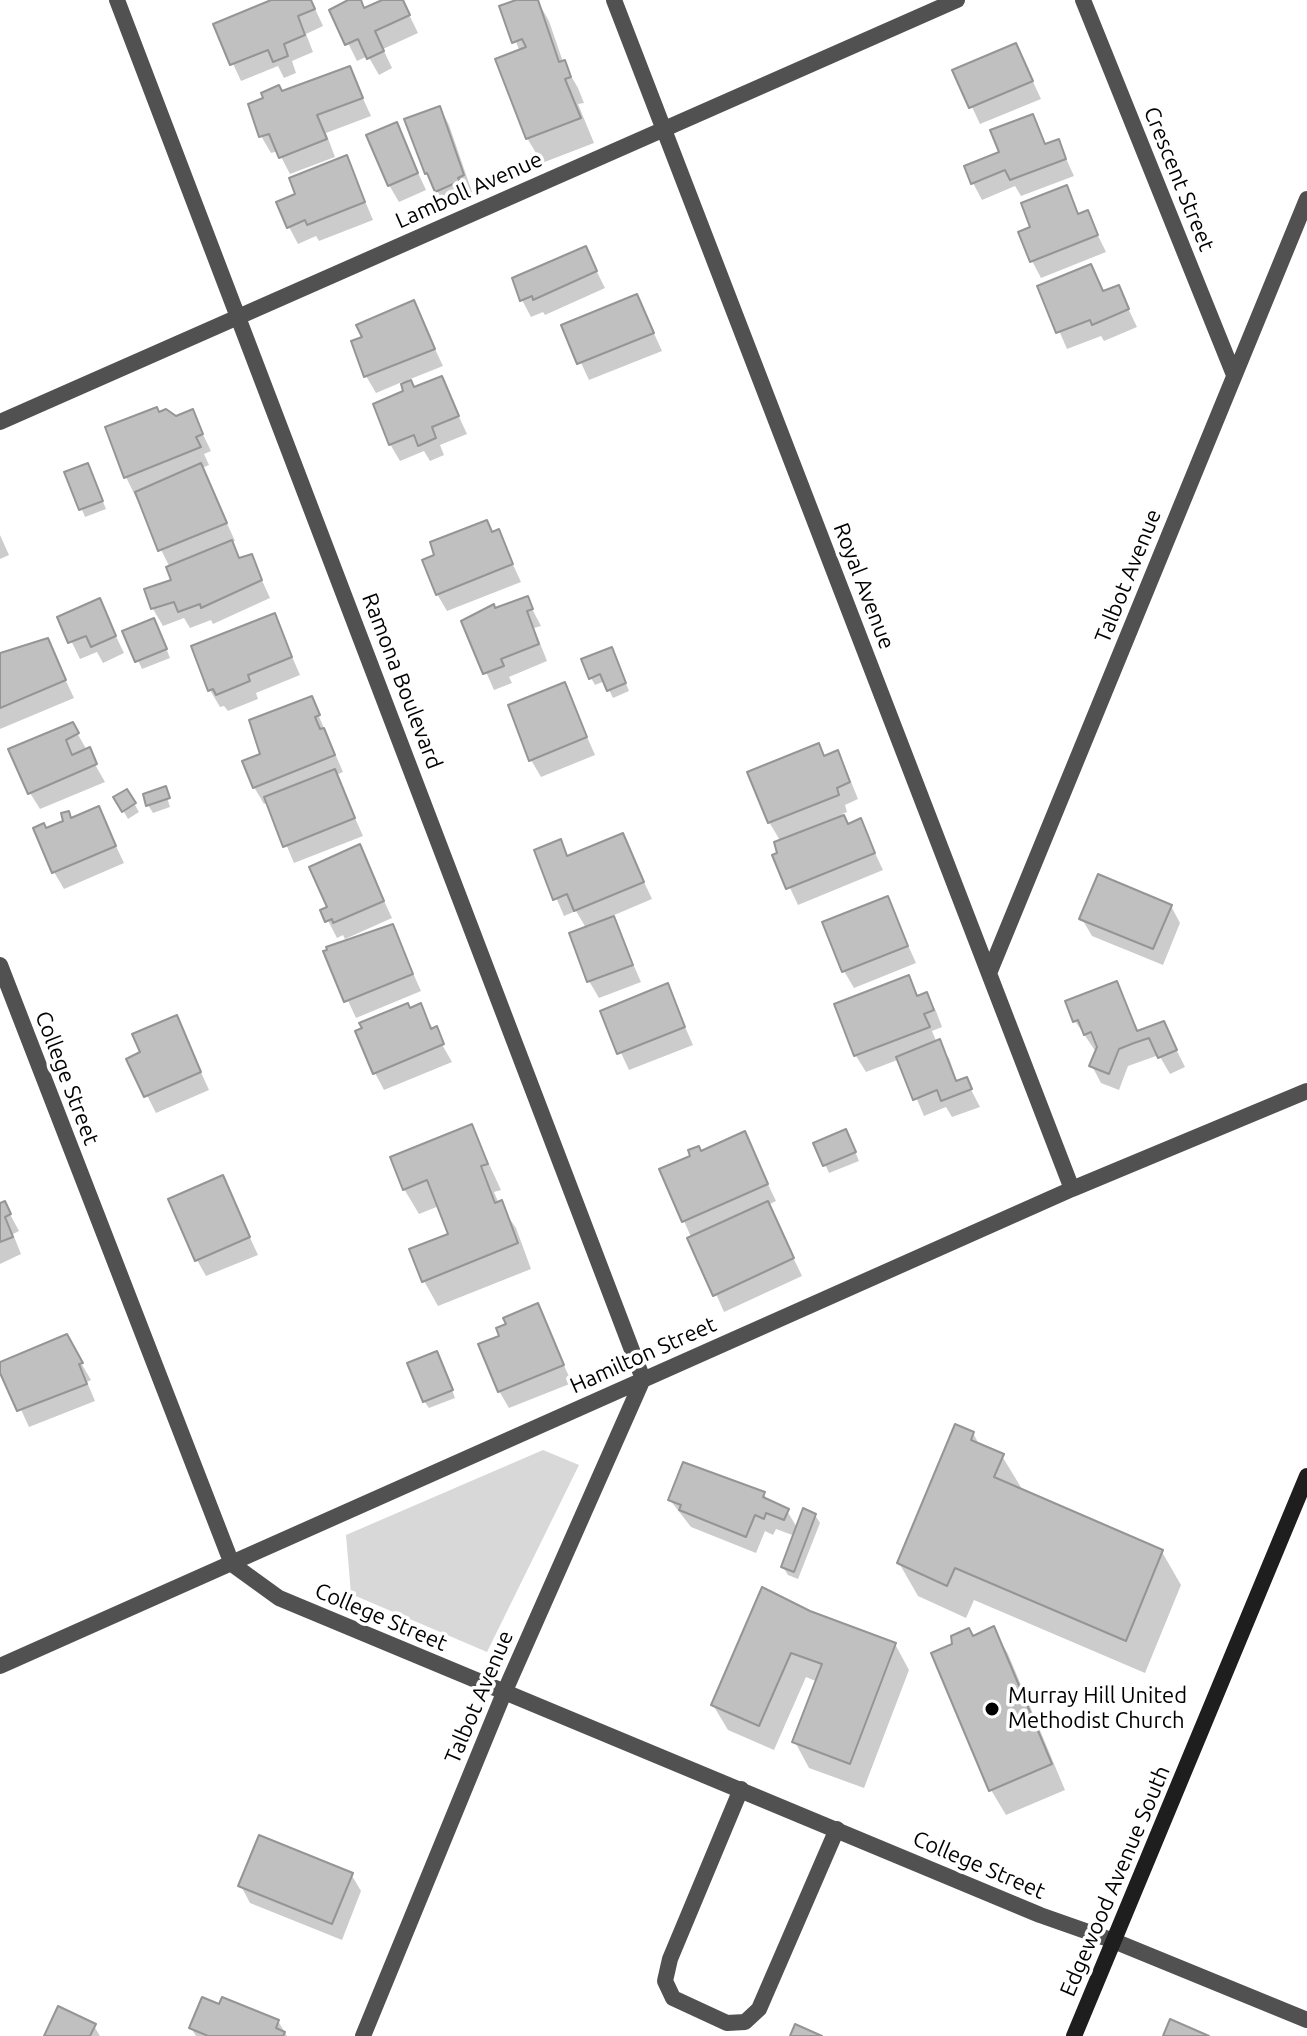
<!DOCTYPE html>
<html>
<head>
<meta charset="utf-8">
<style>
  body { margin:0 }
  canvas { display:block; background:#fff }
</style>
</head>
<body>
<canvas width="1307" height="2036"></canvas>
<script>
const c = document.querySelector('canvas').getContext('2d');
c.lineJoin = 'round';
function fill(path, color) { c.fillStyle = color; c.fill(path, 'evenodd'); }
const toPath = rows => new Path2D(rows.map(r => 'M' + r).join(''));
function trace(path, color, width, dash) { c.strokeStyle = color; c.lineWidth = width; c.lineCap = dash ? 'butt' : 'round'; c.setLineDash(dash || []); c.stroke(path); }
function drawText(font, color, halo, rows, align = 'center') {
  c.font = font + ' Ubuntu,sans-serif'; c.lineWidth = 7; c.setLineDash([]); c.textBaseline = 'middle'; c.strokeStyle = halo; c.fillStyle = color; for (const [text, x, y, turn = 0] of rows) {
    c.save(); c.translate(x, y); c.rotate((+turn || 0) * Math.PI / 180); c.textAlign = isNaN(turn) ? turn : align; if (halo) c.strokeText(text, 0, 0); c.fillText(text, 0, 0); c.restore();
  }
}
const green = toPath([
  [543,1450,579,1465,487,1652,351,1594,346,1535]
]);
const shadow = toPath([
  [282,0,311,0,323,26,306,34,313,52,292,61,296,73,284,78,278,66,241,81,215,25],
  [353,0,359,0,365,10,386,0,402,0,418,33,383,49,392,68,379,75,368,56,357,61,332,11],
  [522,0,537,0,549,21,563,62,578,88,584,103,578,104,594,143,542,163,527,138,520,52,502,7],
  [1016,45,1041,99,980,124,955,71],
  [349,68,371,116,326,133,335,157,290,174,278,151,271,153,261,136,282,94],
  [440,108,449,125,472,192,466,195,468,199,447,208,427,173,407,121],
  [1032,116,1047,146,1058,141,1074,176,1021,196,1015,186,982,200,973,183],
  [396,125,426,190,399,202,389,185],
  [347,158,373,220,319,241,316,236,298,244,289,227,298,195],
  [1066,188,1080,216,1087,213,1106,252,1041,278,1032,261,1033,228],
  [585,248,605,288,545,315,543,312,531,317,522,300],
  [1091,266,1105,293,1118,287,1137,327,1104,341,1101,336,1067,349,1040,287],
  [637,296,662,351,589,380,564,326],
  [413,302,443,366,408,380,414,389,441,378,467,434,440,445,444,455,430,461,424,451,400,461,390,444,406,392,402,382,376,393,366,376,365,338],
  [192,412,211,451,204,454,209,465,202,468,235,541,231,542,241,560,251,556,270,598,213,624,211,620,190,628,184,618,163,626,153,609,147,590,173,581,170,568,126,477,108,428,159,414,176,418],
  [67,473,91,473,106,509,85,517],
  [498,532,521,582,447,611,437,594,437,556],
  [0,535,9,555,0,559],
  [527,599,541,626,534,628,547,661,509,677,512,683,494,690,464,622],
  [99,601,124,653,103,663,97,652,80,659,60,618],
  [274,615,300,675,256,693,258,699,228,711,224,706,220,707,210,690],
  [158,628,170,658,142,669,125,632],
  [47,641,74,698,0,729,0,655],
  [612,649,629,691,613,698,605,681,595,685,591,678],
  [564,684,595,755,541,777,531,760],
  [311,698,343,772,336,775,363,836,294,863,268,802,264,804,254,787],
  [72,724,105,782,40,809,30,793],
  [818,746,825,758,837,753,846,769,858,799,845,805,847,812,842,814,848,826,860,821,883,870,798,905,775,856,780,854,781,842,769,822],
  [127,791,139,812,128,819,116,798],
  [166,794,170,807,153,813,148,805],
  [98,808,124,863,64,889,54,872,72,820],
  [622,835,652,899,612,916,641,982,599,998,589,981,586,928,576,911,564,916,536,851,560,842,569,857],
  [359,847,392,918,345,939,343,935,337,938,323,911,329,908],
  [887,898,916,963,854,988,844,971],
  [1171,906,1180,923,1163,965,1092,936,1082,919],
  [392,926,421,991,356,1018,326,953],
  [908,977,919,997,926,994,936,1011,942,1027,932,1031,937,1043,949,1058,958,1083,966,1080,980,1107,952,1117,946,1107,924,1116,900,1059,866,1072,856,1056,836,1005],
  [1116,983,1139,1032,1163,1023,1185,1067,1170,1074,1159,1055,1128,1066,1119,1090,1101,1083,1092,1066,1096,1052,1075,1021],
  [667,986,693,1045,629,1070,602,1012],
  [420,1006,452,1062,384,1090,375,1073,410,1010],
  [176,1017,209,1090,156,1113,129,1060,143,1053],
  [472,1127,501,1190,494,1192,499,1204,516,1228,531,1269,438,1306,424,1281,450,1235,439,1206,419,1214,404,1189],
  [744,1134,776,1201,768,1205,802,1276,724,1312,684,1221,701,1153],
  [850,1139,859,1161,829,1173,816,1144],
  [222,1177,258,1255,206,1276,197,1260],
  [4,1203,19,1231,13,1234,21,1254,0,1264,0,1205],
  [537,1306,572,1383,509,1408,499,1391,502,1337],
  [66,1337,91,1380,87,1382,95,1401,29,1427,0,1364],
  [441,1361,455,1398,429,1408,424,1401],
  [973,1433,980,1446,1002,1456,1022,1489,1162,1552,1181,1585,1145,1673,974,1600,966,1618,918,1596,899,1563],
  [763,1493,768,1501,787,1511,798,1529,815,1515,820,1523,798,1579,788,1575,783,1567,795,1536,776,1529,773,1535,765,1531,756,1553,691,1527,670,1500],
  [809,1613,895,1644,909,1670,864,1788,809,1768,795,1742,818,1682,806,1677,774,1750,728,1730,713,1705],
  [993,1629,1008,1654,1065,1790,1006,1815,991,1790],
  [351,1874,361,1891,342,1940,250,1903,241,1886],
  [278,2021,287,2036,196,2036,191,2028],
  [94,2026,100,2036,46,2036]
]);
const building = toPath([
  [271,0,311,0,315,9,298,16,305,35,284,44,288,56,273,62,268,50,230,65,213,24,271,0],
  [348,0,361,0,364,8,382,0,403,0,410,15,375,31,384,51,367,59,358,39,345,45,329,10,348,0],
  [516,0,538,0,559,62,565,60,571,77,565,79,581,118,526,139,495,59,526,47,522,39,512,43,499,6,516,0],
  [1016,43,1033,81,969,108,952,70,1016,43],
  [350,66,363,98,317,115,327,139,279,158,269,134,259,137,248,104,263,98,261,93,279,85,282,91,350,66],
  [440,106,464,175,458,178,460,181,435,192,427,173,425,174,404,119,440,106],
  [1033,114,1045,144,1059,139,1066,159,1010,180,1005,170,971,184,964,166,999,152,990,130,1033,114],
  [397,122,418,173,388,186,366,135,397,122],
  [347,155,365,202,307,225,305,220,287,228,276,202,295,194,289,178,347,155],
  [1067,185,1078,214,1088,210,1098,235,1030,262,1018,232,1030,227,1021,203,1067,185],
  [586,246,597,271,533,300,532,296,520,301,512,278,586,246],
  [1091,264,1103,291,1119,285,1129,309,1092,325,1090,320,1056,333,1037,286,1091,264],
  [637,294,654,333,577,364,561,325,637,294],
  [414,300,435,349,364,377,351,341,362,337,356,325,414,300],
  [442,376,459,416,432,427,436,438,418,446,414,435,389,445,373,404,403,391,401,384,411,380,414,387,442,376],
  [157,407,159,412,166,409,176,416,193,409,203,434,196,437,201,447,124,478,105,427,157,407],
  [88,463,103,501,79,510,64,472,88,463],
  [201,463,227,523,158,551,135,492,201,463],
  [487,520,492,532,499,529,513,564,436,595,422,560,434,555,430,542,487,520],
  [232,540,239,558,252,554,262,580,201,608,200,604,178,612,174,602,151,609,144,589,171,580,166,567,232,540],
  [528,596,533,609,527,611,539,644,501,659,504,666,483,674,461,621,494,604,495,608,528,596],
  [100,598,116,636,91,647,86,636,68,643,57,617,100,598],
  [275,613,292,657,248,675,250,681,216,695,213,689,208,691,191,646,275,613],
  [154,618,167,649,135,662,122,631,154,618],
  [48,638,66,680,0,708,0,653,48,638],
  [612,647,626,683,607,691,600,674,589,679,581,659,612,647],
  [565,682,587,737,529,761,508,705,565,682],
  [312,696,320,715,315,717,320,729,324,728,335,755,253,788,242,761,260,754,249,720,312,696],
  [73,722,79,733,66,740,72,755,90,747,97,764,28,794,8,749,73,722],
  [819,743,824,756,838,750,850,782,837,788,839,795,768,823,747,772,819,743],
  [335,769,355,818,283,847,264,797,335,769],
  [166,786,170,798,146,806,143,794,166,786],
  [127,789,136,803,122,812,113,797,127,789],
  [99,806,116,846,52,873,33,828,44,823,46,828,63,821,61,813,69,811,71,818,99,806],
  [844,815,848,824,861,818,875,853,786,889,772,855,777,853,774,842,844,815],
  [623,833,644,882,574,911,567,894,553,900,534,850,561,839,567,856,623,833],
  [360,844,384,901,333,923,332,919,325,922,320,910,327,907,309,867,360,844],
  [1098,874,1172,905,1153,949,1079,919,1098,874],
  [888,896,908,946,842,972,822,922,888,896],
  [614,916,633,965,587,982,569,933,614,916],
  [393,924,413,974,344,1002,323,951,327,950,326,947,393,924],
  [909,975,917,996,927,992,934,1010,924,1014,930,1027,854,1056,834,1004,909,975],
  [1117,981,1137,1031,1164,1021,1177,1050,1158,1058,1149,1038,1134,1043,1119,1049,1109,1074,1089,1066,1097,1047,1091,1032,1084,1035,1078,1020,1073,1022,1065,1001,1117,981],
  [668,983,685,1027,617,1054,600,1011,668,983],
  [408,1003,410,1008,421,1003,431,1029,437,1026,444,1044,373,1074,355,1031,362,1028,359,1023,408,1003],
  [177,1015,201,1072,144,1097,126,1059,140,1052,132,1034,177,1015],
  [940,1039,956,1081,967,1077,972,1089,941,1101,937,1090,913,1100,896,1057,940,1039],
  [472,1124,488,1164,481,1166,495,1203,502,1200,518,1243,422,1282,409,1249,448,1234,427,1180,403,1190,390,1157,472,1124],
  [846,1129,856,1152,823,1166,813,1143,846,1129],
  [745,1131,768,1184,682,1222,659,1169,690,1156,688,1150,699,1146,701,1151,745,1131],
  [223,1175,250,1237,195,1261,168,1199,223,1175],
  [5,1201,11,1214,5,1217,13,1237,0,1242,0,1203,5,1201],
  [768,1201,794,1258,713,1296,687,1238,768,1201],
  [538,1303,564,1365,498,1392,478,1344,499,1336,496,1328,506,1324,503,1318,538,1303],
  [67,1334,83,1363,79,1364,87,1384,17,1411,0,1373,0,1362,67,1334],
  [437,1351,453,1390,423,1402,407,1363,437,1351],
  [955,1424,974,1432,971,1440,1004,1454,994,1477,1163,1550,1126,1641,955,1568,947,1586,897,1563,955,1424],
  [683,1462,765,1492,763,1497,789,1509,784,1520,766,1513,764,1519,755,1515,746,1537,679,1510,681,1505,668,1500,683,1462],
  [803,1508,816,1514,794,1572,781,1567,803,1508],
  [762,1587,810,1611,896,1643,850,1764,792,1742,822,1664,791,1653,759,1726,711,1705,762,1587],
  [994,1626,1052,1764,989,1791,931,1653,952,1644,951,1636,969,1628,973,1636,994,1626],
  [259,1835,353,1873,332,1924,238,1886,259,1835],
  [202,1997,219,2004,222,1997,279,2020,276,2028,285,2032,283,2036,208,2036,189,2028,202,1997],
  [58,2006,96,2024,90,2036,44,2036,58,2006],
  [1170,2019,1209,2036,1163,2036,1170,2019],
  [795,2024,822,2036,790,2036,795,2024]
]);
const service = toPath([
  [741,1789,670,1959,665,1981,673,1998,727,2023,745,2022,759,2009,837,1829]
]);
const minor = toPath([
  [117,0,643,1379,504,1693,363,2036],
  [614,0,1072,1189],
  [1083,0,1234,375],
  [0,422,957,0],
  [0,965,232,1564,279,1598,1040,1915,1114,1941,1307,2020],
  [990,971,1307,199],
  [0,1666,1072,1189,1307,1091]
]);
const secondary = toPath([
  [1074,2036,1307,1476]
]);
const markers = [
  [992,1709,8,"#000"]
];
const streetNames = [
  ["Crescent Street",1179,179,68],
  ["Lamboll Avenue",469,190,-24],
  ["Talbot Avenue",1128,576,-68],
  ["Royal Avenue",864,586,69],
  ["Ramona Boulevard",402,681,69],
  ["College Street",67,1078,69],
  ["Hamilton Street",643,1355,-24],
  ["College Street",381,1617,23],
  ["Talbot Avenue",479,1697,-67],
  ["College Street",979,1865,23],
  ["Edgewood Avenue South",1115,1881,-67]
];
const poiNames = [
  ["Murray Hill United",1008,1696],
  ["Methodist Church",1008,1721]
];
fill(green, '#d8d8d8');
fill(shadow, '#0003');
fill(building, '#c0c0c0');
trace(building, '#959595', 2);
trace(service, '#515151', 16);
trace(minor, '#515151', 16);
trace(secondary, '#1e1e1e', 16);
for (const [x, y, r, color] of markers) { const dot = new Path2D(); dot.arc(x, y, r, 0, 2 * Math.PI); c.fillStyle = color; c.fill(dot); trace(dot, '#fff', 3); }
drawText('22px', '#000', '#fff', streetNames);
drawText('22px', '#000', '#fff', poiNames, 'left');
</script>
</body>
</html>
